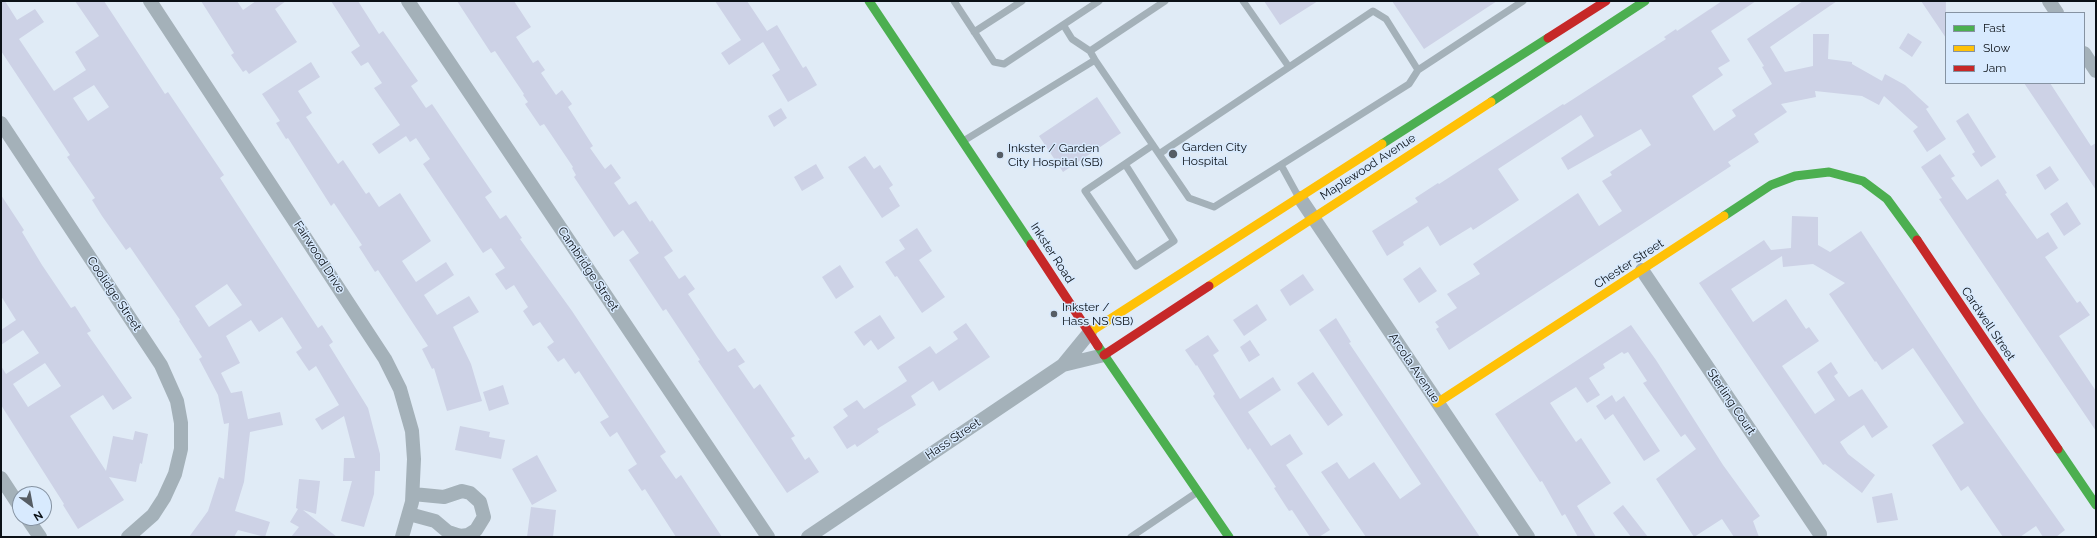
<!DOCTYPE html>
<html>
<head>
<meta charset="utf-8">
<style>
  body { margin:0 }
  #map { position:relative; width:2097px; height:538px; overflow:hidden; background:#e0ebf6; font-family:Raleway,sans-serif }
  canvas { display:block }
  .frame { position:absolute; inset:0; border:2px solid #0b1117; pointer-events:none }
  .legend { position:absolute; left:1945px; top:12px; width:140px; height:72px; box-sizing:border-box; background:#d8eafe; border:1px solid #8693a2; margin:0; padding:5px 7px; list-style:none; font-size:12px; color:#0b1117 }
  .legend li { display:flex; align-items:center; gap:8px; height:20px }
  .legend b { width:20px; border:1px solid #8693a2 }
  .north { position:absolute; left:12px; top:486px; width:40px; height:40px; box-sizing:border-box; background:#d8eafe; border:1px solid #8693a2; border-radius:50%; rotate:148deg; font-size:11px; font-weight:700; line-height:16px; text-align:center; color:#0b1117 }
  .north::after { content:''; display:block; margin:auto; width:14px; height:18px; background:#565d65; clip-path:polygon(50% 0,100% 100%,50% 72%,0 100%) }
</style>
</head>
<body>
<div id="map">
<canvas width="2097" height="538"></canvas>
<div class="frame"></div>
<ul class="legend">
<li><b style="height:5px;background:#4caf50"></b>Fast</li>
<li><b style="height:5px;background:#ffc107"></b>Slow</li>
<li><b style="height:5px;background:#c62828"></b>Jam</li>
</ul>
<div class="north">N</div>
</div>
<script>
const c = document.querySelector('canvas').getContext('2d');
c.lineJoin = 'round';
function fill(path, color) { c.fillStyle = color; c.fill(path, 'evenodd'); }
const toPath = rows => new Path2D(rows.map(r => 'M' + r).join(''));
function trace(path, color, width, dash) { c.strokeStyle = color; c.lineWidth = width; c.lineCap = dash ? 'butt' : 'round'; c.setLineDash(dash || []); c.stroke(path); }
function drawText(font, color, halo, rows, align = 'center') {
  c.font = font + ' Raleway,sans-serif'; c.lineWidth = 3; c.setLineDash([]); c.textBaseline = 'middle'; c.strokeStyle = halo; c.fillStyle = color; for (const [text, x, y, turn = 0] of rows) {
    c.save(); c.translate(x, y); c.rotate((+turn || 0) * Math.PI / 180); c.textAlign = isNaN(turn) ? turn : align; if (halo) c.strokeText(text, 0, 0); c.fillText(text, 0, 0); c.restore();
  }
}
const building = toPath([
  [1,1,5,1,17,20,35,9,44,22,19,39,54,91,86,70,75,52,99,36,75,1,104,1,165,94,168,92,224,175,220,178,318,328,322,325,333,342,329,345,368,408,380,454,380,471,375,471,374,494,364,527,341,521,352,481,343,481,344,458,355,458,344,416,322,430,315,419,339,405,316,366,309,371,296,352,302,348,282,317,259,332,251,320,226,336,240,363,221,373,231,393,242,391,248,419,280,412,283,425,250,432,244,482,235,511,270,522,265,537,238,530,234,537,189,537,208,511,219,477,224,479,229,423,224,424,218,395,199,359,202,357,179,321,180,320,130,247,126,250,102,216,92,200,95,198,67,157,70,155,1,51],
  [94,85,109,107,88,121,73,98],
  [227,284,242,305,209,327,195,306],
  [201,1,237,1,243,10,256,1,286,1,275,9,297,42,249,74,246,70,243,72,231,55,234,53],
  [331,1,358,1,379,34,383,31,418,81,411,86,426,108,432,104,492,192,485,197,500,219,506,215,522,238,520,239,572,311,666,452,660,456,676,479,681,475,722,537,676,537,645,489,642,491,628,470,637,464,617,432,610,437,600,422,609,417,579,371,575,374,564,358,558,362,547,347,554,342,540,322,533,326,523,311,528,307,514,285,506,290,495,274,505,268,491,248,483,253,423,164,430,159,416,138,410,142,406,136,379,154,372,144,400,125,374,88,382,83,368,62,361,66,351,52,360,46],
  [457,1,514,1,531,27,516,37,533,63,538,60,545,70,541,73,556,95,562,90,572,104,568,107,593,146,590,148,605,169,611,164,621,178,614,183,629,205,636,201,650,222,652,220,673,251,664,257,679,279,685,275,695,289,688,294,717,337,728,352,735,348,745,362,738,366,754,389,760,384,795,436,791,438,805,460,809,457,819,472,787,493,698,361,700,360,666,309,663,311,629,260,639,253,623,230,614,237,574,177,576,175,572,168,573,167,544,124,540,126,525,104,528,102,523,95,524,94,495,51,491,53],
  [715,1,747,1,767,31,777,25,803,68,806,66,817,85,788,102,772,75,780,70,763,42,729,65,721,53,741,40],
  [1264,1,1318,1,1280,25],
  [1392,1,1497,1,1424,49],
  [1722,1,1756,1,1711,31,1730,61,1718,68,1723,75,1692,96,1714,131,1736,116,1732,110,1772,84,1762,67,1764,66,1747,39,1803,1,1837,1,1770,47,1785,72,1813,66,1813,34,1829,34,1828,59,1852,62,1852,64,1882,81,1885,74,1905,85,1929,107,1926,109,1946,139,1927,152,1913,131,1918,127,1884,96,1879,105,1862,96,1815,91,1816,97,1781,104,1787,112,1754,134,1759,142,1728,162,1731,166,1449,350,1436,329,1439,327,1435,322,1457,308,1447,294,1480,274,1473,264,1578,193,1599,226,1622,211,1602,181,1612,175,1610,172,1651,145,1641,129,1568,170,1561,158,1594,136,1581,115,1498,169,1519,200,1473,230,1471,227,1440,246,1428,226,1403,242,1404,245,1387,256,1372,231,1418,202,1415,198,1438,183,1439,184,1563,104,1564,105,1595,85,1666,39,1664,37,1676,29,1677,31],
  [1921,1,1946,1,1946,38],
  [1908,33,1922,42,1912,57,1899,48],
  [311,62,320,77,298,91,312,113,306,117,338,164,343,160,366,194,369,192,379,207,400,193,431,241,402,261,416,282,446,262,454,275,424,295,437,315,469,296,479,312,453,327,471,364,482,401,447,411,434,368,432,369,422,349,428,346,378,270,375,272,359,247,362,245,334,203,331,206,288,138,286,139,276,123,280,121,262,94],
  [2024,83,2050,83,2091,146,2096,143,2096,190],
  [1097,97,1121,133,1063,172,1039,136],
  [781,108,787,118,774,127,768,116],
  [1968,113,1996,157,1981,167,1972,154,1975,152,1956,121],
  [1940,154,1955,176,1951,178,1967,200,1998,179,2007,193,2005,194,2037,239,2048,232,2058,248,2045,257,2077,303,2080,301,2090,315,2059,336,2096,391,2096,431,1939,199,1942,198,1921,167],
  [865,156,874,169,880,165,893,185,889,188,900,206,882,218,848,167],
  [816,164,824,178,802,191,794,177],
  [2050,166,2059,180,2045,190,2036,175],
  [1,195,24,230,22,232,42,265,71,308,75,306,91,331,87,333,132,398,113,410,103,395,70,416,106,471,113,436,133,440,135,431,148,434,142,464,140,463,136,482,109,477,124,500,78,529,63,505,64,504,1,405,1,366,6,374,39,353,23,330,1,345,1,330,16,320,1,296],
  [45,363,61,386,28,407,13,384],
  [2067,202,2081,224,2064,236,2050,214],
  [1792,216,1818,217,1818,245,1830,252,1861,231,1980,410,2065,530,2056,537,2043,537,2036,526,2020,537,2003,537,1968,486,1961,491,1932,445,1964,423,1913,348,1882,370,1876,361,1875,362,1829,294,1845,283,1813,264,1783,267,1782,256,1731,289,1753,322,1786,299,1806,329,1809,327,1819,341,1782,366,1815,414,1835,400,1817,372,1831,362,1838,373,1834,376,1849,397,1862,389,1888,427,1872,438,1864,425,1840,442,1848,454,1875,475,1862,493,1825,464,1823,465,1699,283,1764,240,1771,250,1791,248],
  [917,228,932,251,919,260,945,297,922,313,897,276,895,277,885,262,905,249,899,240],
  [840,265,854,287,836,299,822,277],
  [1420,267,1437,291,1419,303,1403,279],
  [1303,274,1314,290,1290,306,1280,290],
  [1257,304,1267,320,1244,336,1233,320],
  [880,315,895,338,878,350,871,340,864,346,854,332],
  [1336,318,1351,342,1349,343,1480,537,1366,537,1321,472,1337,462,1349,479,1374,462,1400,499,1421,484,1319,330],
  [966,323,990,357,939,391,933,381,911,396,916,405,877,429,879,432,857,447,855,444,847,449,833,427,848,416,843,409,857,400,864,409,907,381,898,367,930,346,936,354,958,339,953,332],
  [1631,325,1656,360,1723,465,1760,516,1753,521,1759,537,1734,537,1722,519,1694,537,1656,479,1696,449,1685,434,1681,437,1643,383,1647,381,1628,352,1624,354,1622,352,1603,364,1605,368,1589,378,1600,395,1587,403,1576,387,1550,403,1576,442,1581,438,1611,483,1577,506,1596,537,1578,537,1565,514,1562,516,1542,481,1540,482,1495,414],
  [1208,335,1219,351,1213,355,1240,399,1273,377,1281,390,1248,412,1271,446,1290,434,1303,454,1286,465,1330,530,1319,537,1310,537,1292,510,1289,511,1274,488,1276,487,1250,448,1248,450,1213,396,1215,394,1197,365,1196,366,1185,350],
  [1250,340,1260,355,1249,362,1240,347],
  [1313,372,1343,415,1328,426,1297,383],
  [503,385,509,404,489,411,483,392],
  [1612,395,1616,402,1624,396,1660,451,1644,461,1613,414,1605,420,1596,406],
  [460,426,490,432,489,437,505,440,501,459,455,450],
  [537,455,557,491,532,505,512,469],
  [299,479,320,481,316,514,303,510,337,537,291,537,299,527,290,522,298,509,296,508],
  [1892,493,1898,520,1877,523,1872,497],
  [1623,505,1648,537,1631,537,1613,513],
  [531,507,556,510,553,537,527,537]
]);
const lane = toPath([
  [954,1,994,62,1004,64,1099,1],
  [1243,1,1289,67],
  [1064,26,1072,39,1090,51],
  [974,32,1022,1],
  [1095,60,1090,51,1165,1],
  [965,140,1095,60,1189,198,1214,207,1409,84,1418,70,1523,1],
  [1159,154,1373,11,1386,19,1418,70],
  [1125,164,1174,241,1136,266,1085,191,1125,164,1153,145],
  [1281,165,1298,196],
  [1131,537,1196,493]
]);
const street = toPath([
  [150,1,385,359,400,389,412,431,414,459,412,502,402,537],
  [408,1,768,537],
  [2049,1,2057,13],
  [2084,53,2096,71],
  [1,123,161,365,177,401,181,423,181,449,175,474,164,498,153,515,128,537],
  [1300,198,1528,537],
  [1642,270,1820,534],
  [1063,365,1090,332],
  [1,478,20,507],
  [409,514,435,521,448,532,460,536,468,535,476,530,484,517,480,502,470,493,462,491,444,497,413,494],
  [27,518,40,537],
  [808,537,1063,365,1104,355]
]);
const fast = toPath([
  [869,1,1031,244],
  [1491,102,1645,1],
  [1382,144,1548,38],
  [1724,216,1771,185,1795,176,1829,172,1863,181,1887,199,1917,240],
  [1098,346,1229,537],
  [2058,449,2096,505]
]);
const slow = toPath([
  [1209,286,1491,102],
  [1090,332,1382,144],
  [1437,403,1724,216]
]);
const jam = toPath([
  [1548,38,1606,1],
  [1917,240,2058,449],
  [1031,244,1098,346],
  [1104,355,1209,286]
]);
const markers = [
  [1173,154,5,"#565d65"],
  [1000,155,4,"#565d65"],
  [1054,314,4,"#565d65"]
];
const poiNames = [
  ["Garden City",1182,147],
  ["Hospital",1182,161],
  ["Inkster / Garden",1008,148],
  ["City Hospital (SB)",1008,162],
  ["Inkster /",1062,307],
  ["Hass NS (SB)",1062,321]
];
const streetNames = [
  ["Maplewood Avenue",1368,167,-33],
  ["Inkster Road",1052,253,57],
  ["Fairwood Drive",319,257,57],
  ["Chester Street",1629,264,-33],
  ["Cambridge Street",588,269,56],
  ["Coolidge Street",114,294,56],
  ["Cardwell Street",1988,324,56],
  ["Arcola Avenue",1414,368,56],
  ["Sterling Court",1731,402,56],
  ["Hass Street",953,439,-34]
];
fill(building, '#cdd2e6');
trace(lane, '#a4b1b9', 7);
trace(street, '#a4b1b9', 14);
trace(fast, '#4caf50', 9);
trace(slow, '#ffc107', 9);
trace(jam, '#c62828', 9);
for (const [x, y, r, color] of markers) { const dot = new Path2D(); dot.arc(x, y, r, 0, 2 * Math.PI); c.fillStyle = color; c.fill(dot); trace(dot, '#d8eafe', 1.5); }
drawText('12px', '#0b1117', '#d8eafe', poiNames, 'left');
drawText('12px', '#0b1117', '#d8eafe', streetNames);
</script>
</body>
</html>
